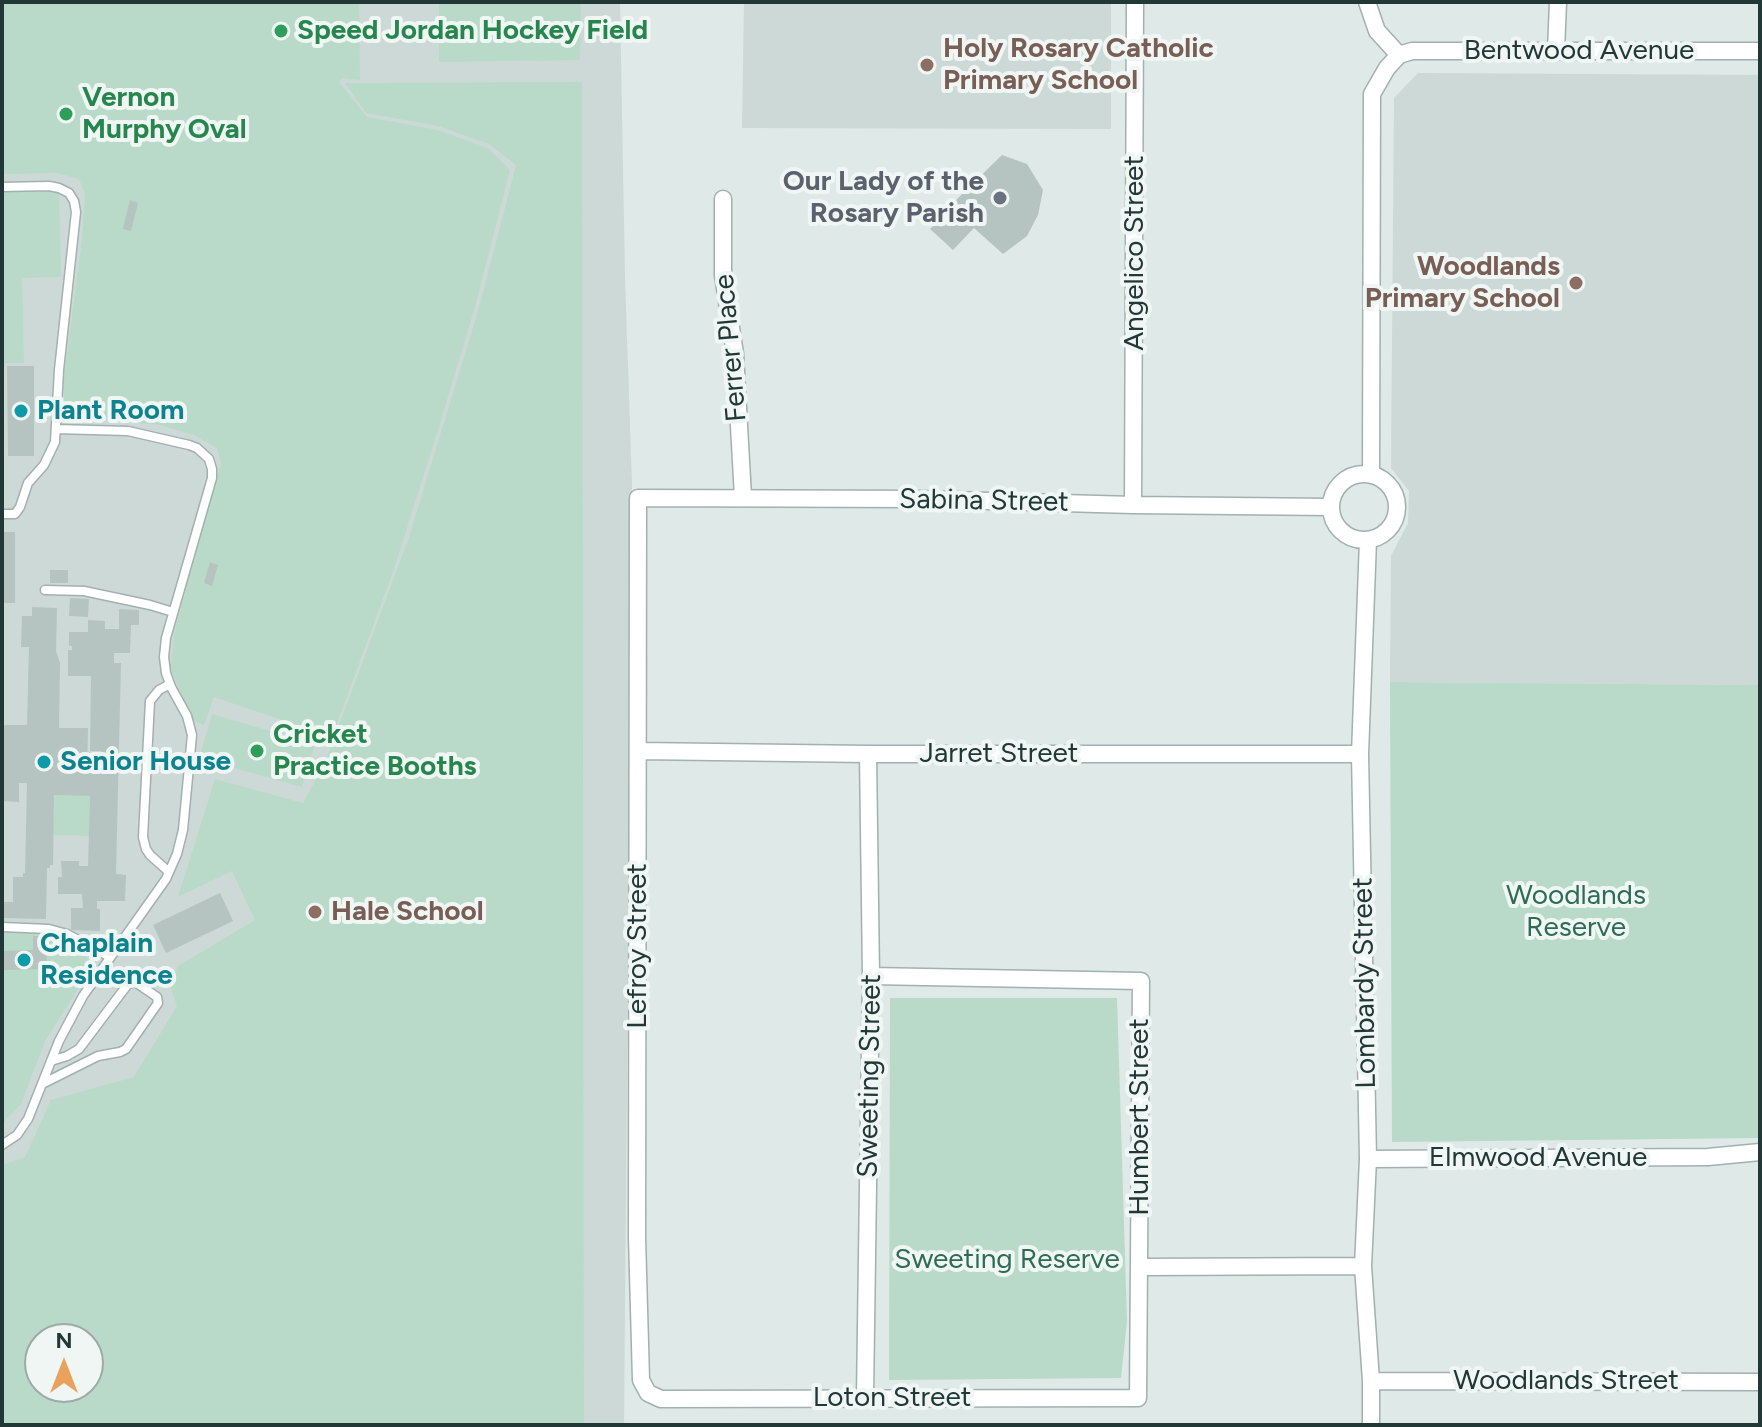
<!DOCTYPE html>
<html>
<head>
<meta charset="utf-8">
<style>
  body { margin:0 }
  #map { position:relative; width:1762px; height:1427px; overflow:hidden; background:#dfe9e7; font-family:Figtree,sans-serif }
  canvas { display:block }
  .frame { position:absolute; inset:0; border:4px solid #213837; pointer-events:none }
  .north { position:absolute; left:24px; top:1323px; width:80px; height:80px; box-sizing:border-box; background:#eff6f4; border:2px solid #9daaa8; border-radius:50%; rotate:0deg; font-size:22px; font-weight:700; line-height:32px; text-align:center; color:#213837 }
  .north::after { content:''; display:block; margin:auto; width:28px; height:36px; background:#e9a15d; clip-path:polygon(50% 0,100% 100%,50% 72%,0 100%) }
</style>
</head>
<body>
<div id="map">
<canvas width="1762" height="1427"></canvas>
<div class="frame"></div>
<div class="north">N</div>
</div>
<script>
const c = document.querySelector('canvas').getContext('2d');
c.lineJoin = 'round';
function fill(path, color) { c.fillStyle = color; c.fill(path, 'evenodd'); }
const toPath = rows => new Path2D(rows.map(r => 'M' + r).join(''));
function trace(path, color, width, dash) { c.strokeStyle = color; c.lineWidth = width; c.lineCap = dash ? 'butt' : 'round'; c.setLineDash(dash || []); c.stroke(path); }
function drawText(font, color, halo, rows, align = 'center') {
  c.font = font + ' Figtree,sans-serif'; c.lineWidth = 8; c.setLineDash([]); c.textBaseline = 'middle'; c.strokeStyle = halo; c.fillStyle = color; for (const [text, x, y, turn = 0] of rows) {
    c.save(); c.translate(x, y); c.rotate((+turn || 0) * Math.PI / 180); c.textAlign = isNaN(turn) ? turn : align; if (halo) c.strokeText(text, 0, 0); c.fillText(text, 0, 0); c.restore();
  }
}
const built = toPath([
  [2,2,620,2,625,278,632,485,624,1425,2,1425],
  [40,1339,88,1339,88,1387,40,1387],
  [744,2,1111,2,1111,129,742,128],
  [1418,73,1760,75,1760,685,1390,682,1391,556,1408,523,1409,491,1391,468,1394,98]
]);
const green = toPath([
  [2,2,359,2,360,80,341,78,340,83,367,117,438,130,488,148,510,170,475,307,438,430,393,572,332,737,214,697,204,725,194,721,181,693,170,667,175,630,221,463,217,448,194,435,160,425,75,417,64,400,64,377,82,239,85,194,79,179,57,173,2,174],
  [439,2,581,2,580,60,439,62],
  [582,82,584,1425,2,1425,2,1165,25,1157,51,1100,134,1077,177,1006,170,985,178,966,255,920,232,871,178,897,215,779,303,803,325,763,409,537,479,308,516,165,489,144,438,126,366,113,345,83],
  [40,1339,88,1339,88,1387,40,1387],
  [59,191,61,277,22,278,24,363,2,363,2,192],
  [1390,682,1760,685,1760,1138,1392,1142],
  [212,714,315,744,302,787,199,758],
  [54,795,90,796,89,836,53,835],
  [2,933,41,933,59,936,76,948,94,964,45,1041,21,1104,2,1124],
  [890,998,1117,998,1127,1321,1121,1378,889,1380]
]);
const building = toPath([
  [1002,155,1027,164,1043,190,1038,215,1027,236,1003,254,974,228,953,250,930,229,936,223,941,227,958,212,951,205],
  [130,200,138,203,131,231,123,229],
  [7,366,34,366,34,456,8,456],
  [2,532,15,532,15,603,2,603],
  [210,562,218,565,212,586,204,583],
  [50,570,68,570,68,583,50,583],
  [70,598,89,599,88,617,69,616],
  [32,607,57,608,56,651,60,663,59,728,88,728,87,773,100,773,101,751,90,751,91,676,68,676,68,650,72,650,72,646,69,646,69,632,88,632,88,620,105,621,105,629,119,629,119,609,139,610,139,625,131,625,130,653,114,653,114,663,121,663,116,874,126,875,125,901,97,901,97,909,100,909,100,931,71,930,71,908,83,908,82,894,58,894,58,877,62,877,61,861,79,861,79,866,88,866,90,796,54,795,53,865,50,865,50,868,47,868,46,919,2,918,2,902,13,902,13,877,23,877,23,873,25,873,27,783,19,783,19,802,2,801,2,742,4,742,4,725,27,725,29,647,21,647,22,616,32,616],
  [220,893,233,921,166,953,153,925],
  [33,936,46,936,47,969,2,970,2,951,33,950]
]);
const service = toPath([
  [2,187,49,186,59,188,69,193,74,201,76,212,59,370,55,442,44,465,28,483,20,507,15,514,2,514],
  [45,590,84,591,150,605,173,612],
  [169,872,150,855,146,849,143,837,150,701,159,690,170,684],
  [2,927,49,929,67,934,110,957],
  [42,1084,98,1056,120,1052,126,1049,158,1003,157,997,135,982,128,984,79,1049,67,1056,51,1061],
  [2,1145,17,1135,28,1119,59,1041,83,996,166,879,177,854,183,830,192,735,187,716,171,687,166,673,164,657,166,638,212,478,212,469,209,459,197,448,189,445,128,431,56,429]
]);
const minor = toPath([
  [1367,2,1377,31,1399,55],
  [1556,51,1558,2],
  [723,199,723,275,735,354,743,497],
  '1331 507a33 33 0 1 1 66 0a33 33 0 1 1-66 0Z',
  [1371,475,1372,94,1387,68,1399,55,1412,51,1760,51],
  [1133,505,1135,2],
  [1368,540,1360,754,1368,1159,1363,1266,1371,1381,1371,1425],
  [639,751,868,754,1360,754],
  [871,976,1141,981,1138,1398,661,1399,648,1393,641,1380,637,1237,638,498,918,499,1133,505,1331,507],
  [1368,1159,1708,1157,1760,1152],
  [1139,1267,1363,1266],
  [1371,1381,1760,1382],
  [865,1397,871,976,868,754]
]);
const markers = [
  [281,31,8,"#2e9e5b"],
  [927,65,8,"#8d6e63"],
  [66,114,8,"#2e9e5b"],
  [1000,198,8,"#6b7280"],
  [1576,283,8,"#8d6e63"],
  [21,411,8,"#0f9aa8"],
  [257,751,8,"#2e9e5b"],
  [44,762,8,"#0f9aa8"],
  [315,912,8,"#8d6e63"],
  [24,960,8,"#0f9aa8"]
];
const leisureNames = [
  ["Speed Jordan Hockey Field",297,31],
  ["Vernon",82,98],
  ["Murphy Oval",82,130],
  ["Cricket",273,735],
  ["Practice Booths",273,767]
];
const educationNames = [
  ["Holy Rosary Catholic",943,49],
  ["Primary School",943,81],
  ["Woodlands",1560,267,"right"],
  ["Primary School",1560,299,"right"],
  ["Hale School",331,912]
];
const streetNames = [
  ["Bentwood Avenue",1579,51],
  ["Angelico Street",1135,253,-90],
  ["Ferrer Place",731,348,-95],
  ["Sabina Street",984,501,1],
  ["Jarret Street",999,754],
  ["Lefroy Street",638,946,-90],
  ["Lombardy Street",1365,983,-91],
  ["Sweeting Street",870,1076,-89],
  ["Humbert Street",1140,1117,-90],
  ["Elmwood Avenue",1538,1158],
  ["Woodlands Street",1566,1381],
  ["Loton Street",892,1398]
];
const worshipNames = [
  ["Our Lady of the",984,182],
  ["Rosary Parish",984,214]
];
const cultureNames = [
  ["Plant Room",37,411],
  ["Senior House",60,762],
  ["Chaplain",40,944],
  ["Residence",40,976]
];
const parkNames = [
  ["Woodlands",1576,896],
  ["Reserve",1576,928],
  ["Sweeting Reserve",1007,1260]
];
fill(built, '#cdd9d6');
fill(green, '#b9dac9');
fill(building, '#b5c4c1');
trace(service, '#a2b0af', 11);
trace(minor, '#a2b0af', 19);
trace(service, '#fff', 8);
trace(minor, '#fff', 16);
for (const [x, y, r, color] of markers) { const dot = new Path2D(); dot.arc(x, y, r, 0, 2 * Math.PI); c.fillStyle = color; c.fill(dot); trace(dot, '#eff6f4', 3); }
drawText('bold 28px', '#27864d', '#eff6f4', leisureNames, 'left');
drawText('bold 28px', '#785e54', '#eff6f4', educationNames, 'left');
drawText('28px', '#213837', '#eff6f4', streetNames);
drawText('bold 28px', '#5b616d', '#eff6f4', worshipNames, 'right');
drawText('bold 28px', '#0d838f', '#eff6f4', cultureNames, 'left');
drawText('28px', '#2e6c55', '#eff6f4', parkNames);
</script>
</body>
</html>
